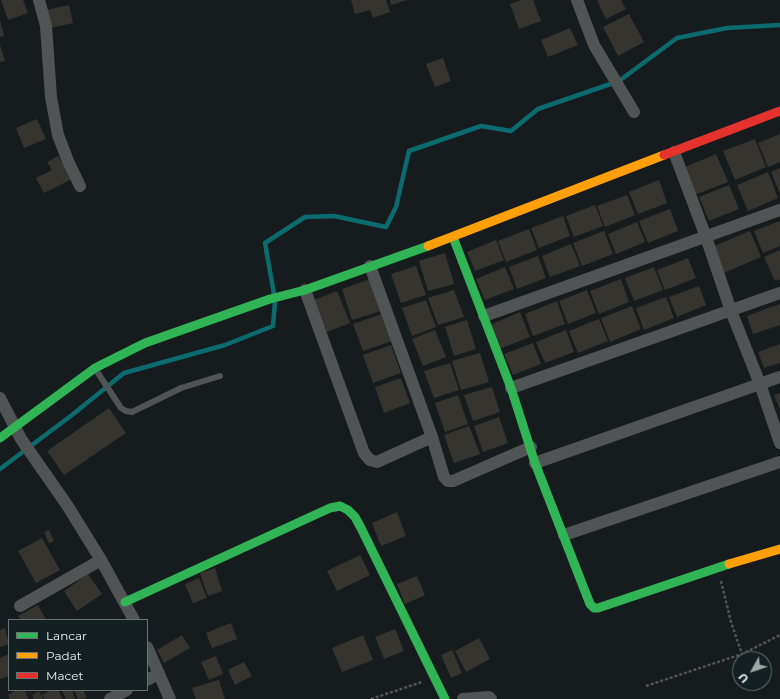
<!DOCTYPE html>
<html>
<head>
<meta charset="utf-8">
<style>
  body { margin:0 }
  #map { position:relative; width:780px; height:699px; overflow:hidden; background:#161c1d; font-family:Montserrat,sans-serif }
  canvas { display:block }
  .legend { position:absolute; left:8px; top:619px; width:140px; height:72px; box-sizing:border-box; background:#131f20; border:1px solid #697374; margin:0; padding:5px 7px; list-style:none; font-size:12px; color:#eaf2f2 }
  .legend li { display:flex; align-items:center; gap:8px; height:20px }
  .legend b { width:20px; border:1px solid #697374 }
  .north { position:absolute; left:732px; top:651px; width:40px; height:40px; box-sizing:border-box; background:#131f20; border:1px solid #697374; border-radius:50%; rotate:230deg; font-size:11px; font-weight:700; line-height:16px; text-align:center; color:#eaf2f2 }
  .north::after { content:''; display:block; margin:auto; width:14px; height:18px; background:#a0a7a7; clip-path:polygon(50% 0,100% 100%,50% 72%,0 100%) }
</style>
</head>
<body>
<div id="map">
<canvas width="780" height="699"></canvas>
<ul class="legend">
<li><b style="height:5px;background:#30b455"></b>Lancar</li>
<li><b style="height:5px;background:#ff9f0a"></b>Padat</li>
<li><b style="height:5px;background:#e5322d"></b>Macet</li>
</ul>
<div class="north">U</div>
</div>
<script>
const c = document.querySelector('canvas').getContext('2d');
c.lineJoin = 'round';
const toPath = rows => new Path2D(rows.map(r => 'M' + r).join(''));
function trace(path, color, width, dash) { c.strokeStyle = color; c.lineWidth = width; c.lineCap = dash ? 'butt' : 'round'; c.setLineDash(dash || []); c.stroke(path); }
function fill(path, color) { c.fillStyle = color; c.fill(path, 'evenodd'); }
const stream = toPath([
  [274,294,265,243,305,217,334,216,386,227,396,207,409,151,481,126,511,131,538,109,619,81,677,38,727,28,780,25],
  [0,469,72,415,124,373,225,345,273,326,275,302]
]);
const building = toPath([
  [1,0,23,0,28,13,8,20],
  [351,0,386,0,390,12,373,18,370,10,355,14],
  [390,0,407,0,391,5],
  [521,0,533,0,541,21,519,29,510,4],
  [597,0,621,0,626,9,606,19],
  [69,5,73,23,50,28,46,10],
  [629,14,644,42,618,56,603,27],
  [0,20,4,36,0,37],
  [570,28,578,45,548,57,541,40],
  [0,45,5,61,0,62],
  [443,58,451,81,435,87,426,64],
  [37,119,46,139,24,148,16,128],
  [780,134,780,162,768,167,758,143],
  [755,139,766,167,735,180,723,151],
  [716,154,728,182,694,195,683,168],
  [58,156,63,164,64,164,72,179,44,193,36,178,52,170,47,162],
  [780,168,780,194,771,172],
  [768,172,778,198,748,211,737,185],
  [659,180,667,203,638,214,629,192],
  [729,185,739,209,709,221,699,197],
  [627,195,635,215,605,227,597,206],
  [595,205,603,226,574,237,566,216],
  [670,209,678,231,648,243,639,221],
  [563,216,570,236,539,248,531,228],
  [780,221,780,246,763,253,754,231],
  [637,222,645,242,616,254,608,234],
  [529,229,537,250,506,262,498,241],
  [604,231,613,254,582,266,573,243],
  [750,231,761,257,723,273,712,247],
  [496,240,504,260,475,271,467,252],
  [571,244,580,266,550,277,542,256],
  [780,250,780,279,775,281,764,257],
  [445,253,454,284,428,291,419,261],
  [538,256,546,278,517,289,509,267],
  [688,258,696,278,665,290,657,270],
  [416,266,426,295,401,303,391,274],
  [505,267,514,289,485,300,476,279],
  [654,267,663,290,634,301,625,278],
  [370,279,381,311,352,320,342,289],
  [621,279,629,302,599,314,590,291],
  [699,286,706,305,677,317,669,297],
  [454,290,464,317,438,325,428,298],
  [587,290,596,313,568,324,559,301],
  [337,291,350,323,327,332,314,300],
  [666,297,674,318,644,330,636,308],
  [426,300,436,327,412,336,402,308],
  [557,301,565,324,533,336,525,314],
  [780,304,780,325,753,334,747,316],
  [632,306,641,329,610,342,601,318],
  [520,312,530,337,499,349,490,325],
  [382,314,392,341,363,351,353,324],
  [599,319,608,341,578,353,569,331],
  [467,320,476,349,454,356,445,327],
  [435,330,446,357,423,366,412,339],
  [566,330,574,352,545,363,536,342],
  [533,343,541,364,513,375,504,354],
  [780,344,780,363,764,368,758,352],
  [391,345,401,373,373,383,363,355],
  [480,353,489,382,461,390,452,361],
  [450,363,459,390,434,398,424,371],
  [401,378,410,403,384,413,375,387],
  [492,387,500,412,473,421,464,395],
  [780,393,780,410,774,395],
  [458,395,468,424,445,432,435,403],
  [109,408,126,433,64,475,47,451],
  [499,417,508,443,483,452,474,426],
  [469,426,480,454,454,463,444,435],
  [397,512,406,536,381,546,372,523],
  [49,530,54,541,49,543,44,532],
  [42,538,60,570,36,583,18,551],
  [360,555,370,575,337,591,327,571],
  [215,568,222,591,208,596,200,573],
  [88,574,102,594,77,611,64,591],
  [417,576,425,595,405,604,397,584],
  [199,578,207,598,193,603,185,584],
  [38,605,46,620,21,620,18,616],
  [231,623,237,639,212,648,206,633],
  [5,628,9,644,0,647,0,630],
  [395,629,404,651,384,659,375,637],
  [182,635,190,648,164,663,157,650],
  [363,635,373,660,342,672,332,648],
  [479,638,490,659,466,672,455,651],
  [452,650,462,673,451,678,441,655],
  [9,654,9,676,0,679,0,658],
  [216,656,223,674,209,680,201,662],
  [244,662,252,676,235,685,228,670],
  [219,680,225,699,196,699,192,688],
  [17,690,24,690,29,699,10,699,8,695],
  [51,690,58,690,63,699,44,699,42,695],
  [62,690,72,690,75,699,66,699],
  [74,690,83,690,87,698,78,699],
  [39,691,43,699,34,699,32,695]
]);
const path = toPath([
  [721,581,731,622,742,654],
  [646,686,742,654,780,635],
  [371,699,422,682]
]);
const lane = toPath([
  [96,370,121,408,126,411,132,412,181,388,220,376]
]);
const street = toPath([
  [39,0,46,26,51,97,58,135,68,161,80,186],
  [577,0,594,45,634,112],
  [674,152,706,237,731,311,760,384,780,443],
  [370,266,432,437,444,477,448,481,453,481,531,447],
  [305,290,364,453,370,460,377,462,432,437],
  [484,316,780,210],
  [511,388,780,293],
  [0,398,21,439,67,505,101,560,134,620],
  [535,463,780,377],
  [564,535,780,462],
  [20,606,101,560],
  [147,647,170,699],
  [147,680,158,674],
  [110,699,127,690],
  [463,699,489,697,491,699]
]);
const fast = toPath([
  [453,237,511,388,535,463,590,604,594,608,598,608,729,564],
  [0,438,95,368,145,343,270,299,305,290,428,246],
  [125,602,330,508,340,506,348,510,355,517,361,528,445,699]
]);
const slow = toPath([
  [428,246,664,155],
  [729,564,780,549]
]);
const jam = toPath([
  [664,155,780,111]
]);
trace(stream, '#0c6b6f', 4.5);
fill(building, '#36342f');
trace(path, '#525454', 2.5, [3, 2]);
trace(lane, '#515454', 6);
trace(street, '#515454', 12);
trace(fast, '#30b455', 9);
trace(slow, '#ff9f0a', 9);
trace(jam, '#e5322d', 9);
</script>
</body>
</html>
